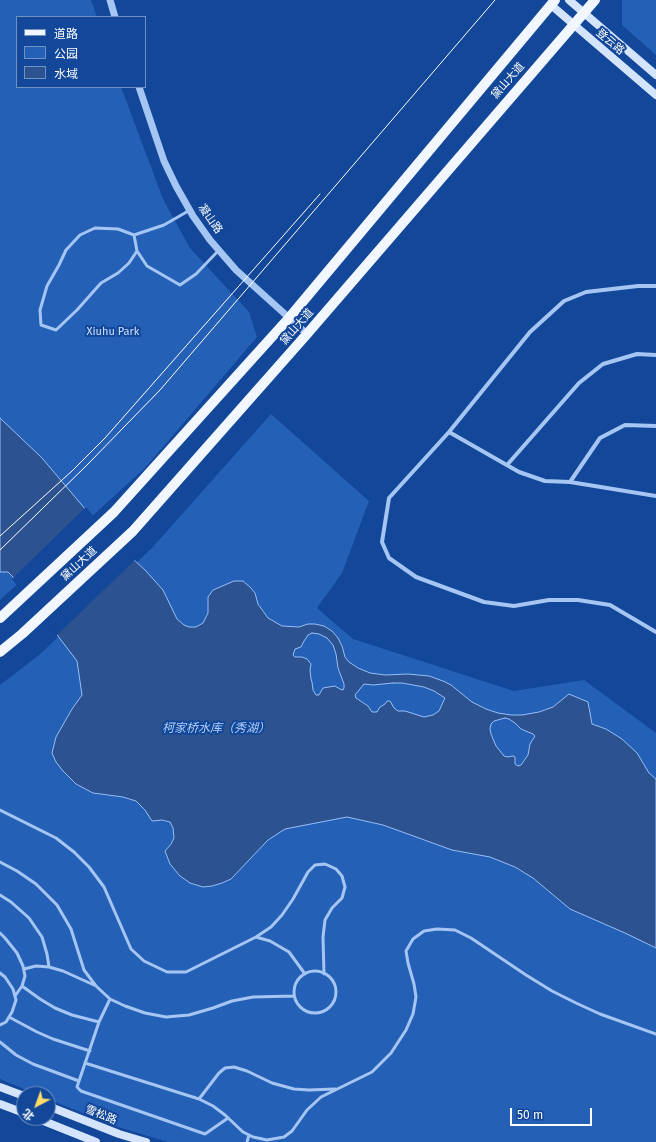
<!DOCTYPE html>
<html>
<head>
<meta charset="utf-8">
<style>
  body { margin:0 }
  #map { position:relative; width:656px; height:1142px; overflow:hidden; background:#124799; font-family:"Fira Sans","Noto Sans SC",sans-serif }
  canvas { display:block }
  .legend { position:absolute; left:16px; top:16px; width:130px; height:72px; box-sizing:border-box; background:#124799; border:1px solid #7191c2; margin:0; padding:5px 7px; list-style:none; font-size:12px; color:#fff }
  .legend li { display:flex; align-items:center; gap:8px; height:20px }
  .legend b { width:20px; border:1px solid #7191c2 }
  .north { position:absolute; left:16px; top:1086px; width:40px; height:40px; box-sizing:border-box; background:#124799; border:1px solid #7191c2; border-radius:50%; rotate:221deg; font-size:11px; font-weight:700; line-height:16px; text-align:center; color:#fff }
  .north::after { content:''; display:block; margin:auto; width:14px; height:18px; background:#ffdb67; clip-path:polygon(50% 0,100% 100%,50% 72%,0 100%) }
  .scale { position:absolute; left:510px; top:1108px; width:82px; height:18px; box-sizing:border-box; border:2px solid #fff; border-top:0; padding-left:5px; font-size:12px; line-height:14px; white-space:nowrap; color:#fff; -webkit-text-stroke:3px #124799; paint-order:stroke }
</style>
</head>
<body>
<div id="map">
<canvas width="656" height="1142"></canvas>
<ul class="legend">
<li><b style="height:5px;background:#f1f6ff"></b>道路</li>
<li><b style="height:11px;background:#2560b7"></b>公园</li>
<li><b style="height:11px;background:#2c5290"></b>水域</li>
</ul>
<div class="north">北</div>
<div class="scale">50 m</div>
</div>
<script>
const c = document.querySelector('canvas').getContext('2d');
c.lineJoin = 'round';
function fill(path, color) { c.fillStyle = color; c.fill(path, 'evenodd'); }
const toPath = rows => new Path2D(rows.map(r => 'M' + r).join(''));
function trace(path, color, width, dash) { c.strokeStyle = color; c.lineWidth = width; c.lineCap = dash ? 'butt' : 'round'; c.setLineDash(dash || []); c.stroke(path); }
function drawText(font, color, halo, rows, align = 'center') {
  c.font = font + ' "Fira Sans","Noto Sans SC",sans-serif'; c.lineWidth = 4; c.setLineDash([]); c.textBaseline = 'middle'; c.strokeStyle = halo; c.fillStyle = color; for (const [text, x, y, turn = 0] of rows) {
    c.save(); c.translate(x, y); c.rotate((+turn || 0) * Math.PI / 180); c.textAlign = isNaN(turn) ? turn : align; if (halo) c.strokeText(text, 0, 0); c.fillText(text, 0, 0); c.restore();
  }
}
const green = toPath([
  [0,0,91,0,97,17,17,17,17,87,121,87,163,199,190,248,249,312,257,337,145,468,0,600],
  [622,0,656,0,656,55,622,25],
  [271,414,369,501,342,573,317,608,353,639,514,691,584,680,656,733,656,1142,168,1142,118,1127,48,1099,48,1094,36,1094,0,1079,0,685,39,655,152,548]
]);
const water = toPath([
  [0,418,42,458,108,536,145,570,163,590,177,619,184,625,189,627,196,627,203,623,208,613,208,597,213,590,234,581,243,581,250,587,255,593,258,604,268,618,282,626,299,627,308,624,315,624,324,626,332,631,338,638,342,646,345,657,349,662,358,668,370,673,385,675,408,674,429,676,443,681,451,685,472,702,486,709,498,713,511,715,522,715,539,712,553,707,569,694,588,702,592,724,606,729,622,739,637,753,649,773,656,779,656,948,625,933,570,909,533,878,515,867,490,857,452,850,383,825,347,817,285,829,268,840,231,879,222,883,212,886,203,887,190,883,180,876,170,864,165,851,171,844,174,838,173,828,170,822,162,820,152,821,145,810,136,801,123,797,93,793,76,784,63,771,56,762,52,753,56,737,72,709,82,695,77,661,13,577,8,572,0,572,0,418],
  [312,633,319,634,327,638,333,645,336,654,338,668,344,684,344,688,343,690,340,689,335,686,323,688,319,695,316,695,313,690,312,682,311,679,310,670,311,664,307,659,302,657,295,657,293,655,295,649,301,647,304,641,308,635,312,633],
  [393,683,402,683,424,687,434,691,445,698,439,711,433,715,424,717,405,711,398,711,394,708,390,701,387,701,385,704,380,707,377,712,372,712,368,706,356,698,355,695,364,684,373,685,393,683],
  [505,718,509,719,515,723,521,729,533,734,535,736,530,744,528,755,521,765,518,766,515,764,515,757,513,756,507,757,504,756,496,746,491,734,490,729,491,724,494,721,505,718]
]);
const pier = toPath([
  [86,507,109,535,136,559,56,636,12,579]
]);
const service = toPath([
  [134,235,164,225,190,210],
  [137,251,129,263,118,273,101,283,77,310,56,330,41,325,40,310,47,286,59,265,66,250,80,235,95,228,118,229,134,235,137,251,147,266,180,285,196,274,219,250],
  [0,810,56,838,74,852,89,867,104,887,131,949,144,961,167,972,186,972,256,937,271,927,282,915,293,899,308,872,315,865,325,864,336,869,342,876,345,887,342,898,332,908,325,920,323,937,324,974],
  [0,862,17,871,36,884,57,905,71,929,84,970,96,986,110,999,125,1006,145,1013,166,1017,189,1015,213,1008,232,1001,253,997,294,996],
  [0,895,11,902,29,918,42,937,47,954,49,967],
  [0,933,5,938,17,953,23,966,25,976,22,986,15,996],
  [256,937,270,941,289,952,305,974],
  [24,969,36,966,49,967,63,971,94,985],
  '294 992a21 21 0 1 1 42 0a21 21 0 1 1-42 0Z',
  [0,973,5,977,13,989,16,1000,12,1012,6,1022,0,1025],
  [22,986,40,999,55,1008,72,1015,99,1022],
  [110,999,99,1022,77,1087,81,1091,205,1134,228,1118],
  [9,1017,37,1032,53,1039,90,1051],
  [0,1042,16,1055,33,1064,79,1081],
  [85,1063,199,1099,213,1106,225,1115,243,1132,253,1137,267,1140,284,1137,292,1131,307,1110,321,1097,372,1072,391,1053,406,1030,413,1014,416,997,414,984,408,963,406,951,413,939,424,931,437,929,455,930,471,938,526,975,552,991,576,1003,600,1014,656,1034],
  [199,1099,219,1073,225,1068,234,1067,247,1071,272,1083,294,1089,309,1090,335,1089],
  [247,1142,249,1135]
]);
const minor = toPath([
  [656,286,638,286,586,292,564,301,530,332,449,432,389,498,382,542,389,558,416,577,484,602,514,606,549,600,578,600,610,605,656,632],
  [449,432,519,472,545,481,570,482,656,496],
  [507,465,579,383,603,364,637,354,656,355],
  [570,482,600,438,625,425,656,426]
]);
const tertiary = toPath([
  [110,0,115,17],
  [139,87,164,161,176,186,193,216,210,240,236,270,307,334]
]);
const secondary = toPath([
  [569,0,656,75],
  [551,5,656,95],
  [0,1087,24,1096],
  [0,1104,24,1113],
  [48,1106,119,1134,146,1142],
  [36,1118,96,1142]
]);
const primary = toPath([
  [0,618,114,512,289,318,555,0],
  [0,652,22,634,133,531,307,334,595,0]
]);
const tram = toPath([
  [0,536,72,471,105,438,320,194],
  [0,550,87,465,160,390,495,0]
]);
const streetNames = [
  ["登云路",610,42,40],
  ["黛山大道",508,81,-49],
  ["凝山路",210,219,55],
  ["黛山大道",297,327,-49],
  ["黛山大道",79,564,-43],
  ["雪松路",101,1115,22]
];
const parkNames = [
  ["Xiuhu Park",113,332]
];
const waterNames = [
  ["柯家桥水库（秀湖）",216,729]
];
fill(green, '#2560b7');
fill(water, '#2c5290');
trace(water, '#97bff6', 1);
fill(pier, '#124799');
trace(service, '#a5c5f3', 3);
trace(minor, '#a5c5f3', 4);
trace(tertiary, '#a5c5f3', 7);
trace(secondary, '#d4e4fd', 8);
trace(primary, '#f1f6ff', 10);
trace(tram, '#fff', 1);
drawText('11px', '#fff', '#124799', streetNames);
drawText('11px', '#cde0fd', '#124799', parkNames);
drawText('italic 12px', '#b1cffa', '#124799', waterNames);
</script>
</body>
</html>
